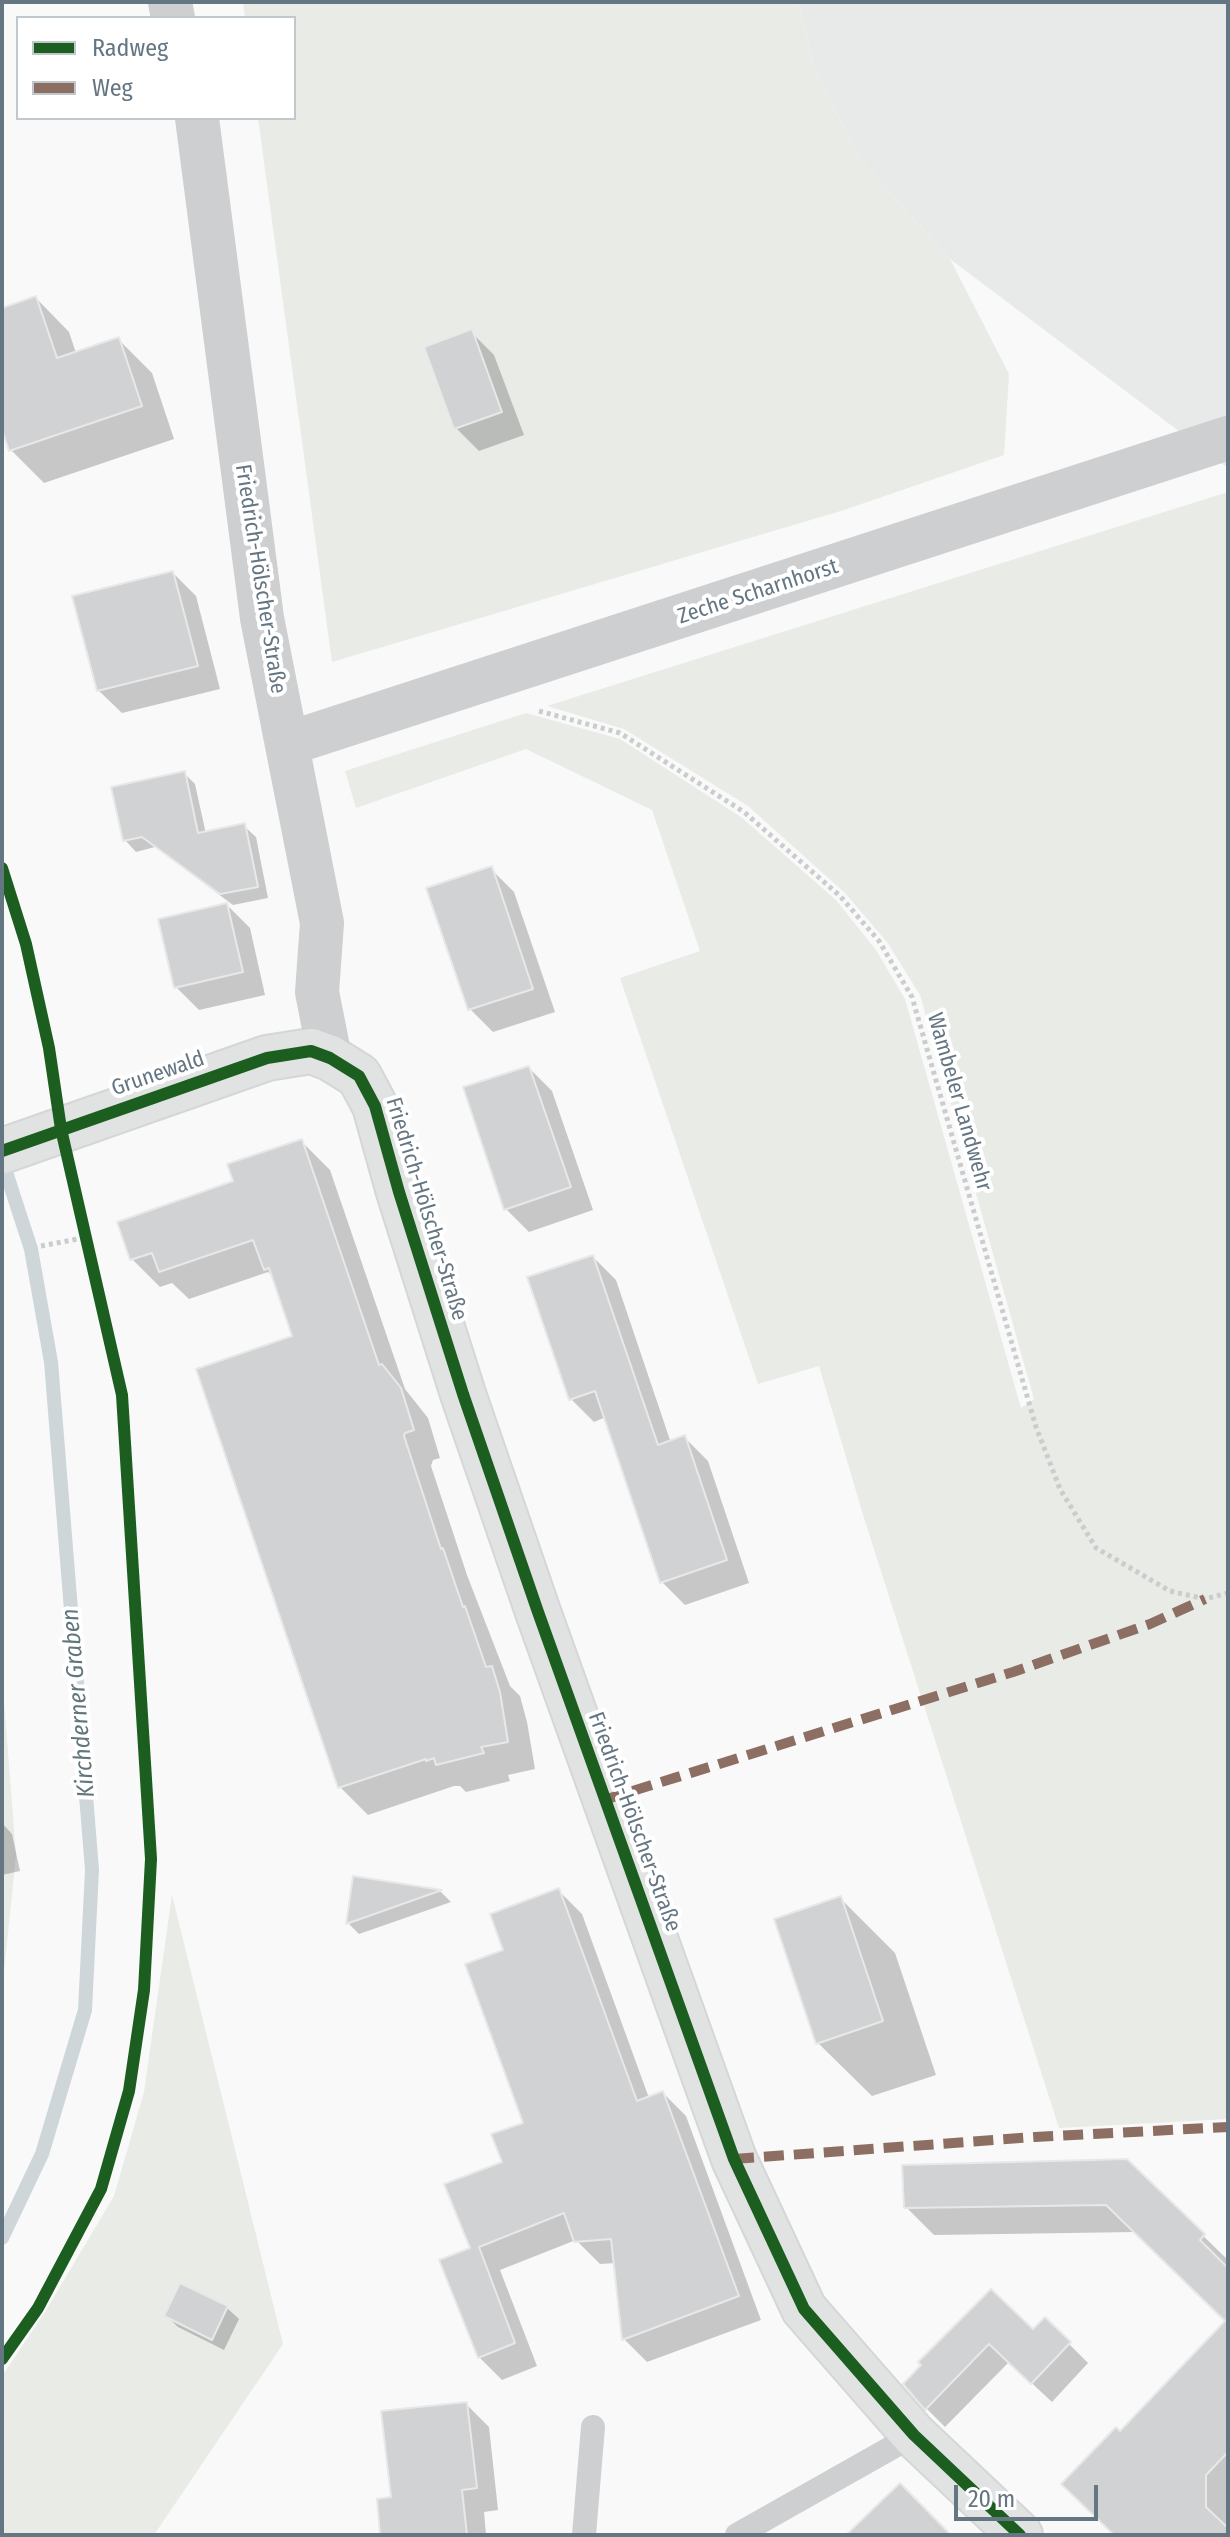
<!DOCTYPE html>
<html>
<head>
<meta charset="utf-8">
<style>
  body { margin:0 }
  #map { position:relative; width:1230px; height:2537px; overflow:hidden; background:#f9f9f9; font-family:"Fira Sans Condensed",sans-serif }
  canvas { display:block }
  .frame { position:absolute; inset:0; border:4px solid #657683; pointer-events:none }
  .legend { position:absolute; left:16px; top:16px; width:280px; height:104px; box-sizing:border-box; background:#fff; border:2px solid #c1c8cd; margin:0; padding:10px 14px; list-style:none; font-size:24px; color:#657683 }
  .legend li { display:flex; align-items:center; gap:16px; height:40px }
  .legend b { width:40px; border:2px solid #c1c8cd }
  .scale { position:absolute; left:954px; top:2485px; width:144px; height:36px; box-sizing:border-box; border:4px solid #657683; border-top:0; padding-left:10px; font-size:24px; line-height:28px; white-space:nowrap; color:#657683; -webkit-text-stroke:6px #fff; paint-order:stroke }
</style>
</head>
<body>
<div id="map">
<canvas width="1230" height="2537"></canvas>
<div class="frame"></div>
<ul class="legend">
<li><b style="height:10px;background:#1b5e20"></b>Radweg</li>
<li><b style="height:10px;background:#8d6e63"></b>Weg</li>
</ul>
<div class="scale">20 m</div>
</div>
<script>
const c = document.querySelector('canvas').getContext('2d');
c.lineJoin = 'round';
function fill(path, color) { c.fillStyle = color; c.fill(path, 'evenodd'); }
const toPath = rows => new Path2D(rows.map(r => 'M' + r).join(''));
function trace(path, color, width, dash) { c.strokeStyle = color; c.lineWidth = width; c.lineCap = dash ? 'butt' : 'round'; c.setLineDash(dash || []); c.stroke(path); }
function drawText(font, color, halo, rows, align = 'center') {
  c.font = font + ' "Fira Sans Condensed",sans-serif'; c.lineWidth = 8; c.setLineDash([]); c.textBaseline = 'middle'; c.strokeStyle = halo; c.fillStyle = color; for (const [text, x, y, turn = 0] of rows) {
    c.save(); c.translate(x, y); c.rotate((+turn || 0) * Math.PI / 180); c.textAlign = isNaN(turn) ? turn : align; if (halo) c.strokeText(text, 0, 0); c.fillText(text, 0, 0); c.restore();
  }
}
const built = toPath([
  [799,2,1228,2,1228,468,950,259,857,155,814,66]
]);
const green = toPath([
  [243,2,799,2,814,66,857,155,950,259,1009,374,1004,455,844,510,332,662,258,118,294,118,294,18,245,18],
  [1228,492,1228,2119,1059,2128,864,1518,819,1366,758,1384,620,978,700,951,652,810,526,749,356,808,345,771,526,713,620,739,741,817,836,900,876,950,905,999,1021,1408,1034,1399,920,995,887,942,845,893,748,806,624,729,547,706],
  [2,1676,16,1855,2,1991],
  [172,1895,283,2344,154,2535,2,2535,2,2376,45,2312,114,2196,144,2092]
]);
const shadow = toPath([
  [36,298,69,332,76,353,118,339,152,373,174,439,44,483,11,450,2,423,2,310],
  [471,332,494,355,524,435,479,451,456,428],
  [173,573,196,596,220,689,122,713,98,690],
  [184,773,195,784,206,834,244,826,256,837,268,898,233,905,155,847,136,852,125,840],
  [491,869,514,892,555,1012,493,1032,470,1009],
  [227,905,250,928,265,995,199,1010,176,987],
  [529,1068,552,1091,593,1210,529,1232,506,1209],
  [302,1142,330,1170,405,1389,428,1418,440,1458,433,1460,431,1466,467,1575,510,1686,520,1696,527,1722,535,1769,508,1775,510,1781,466,1792,460,1786,454,1786,368,1815,340,1787,294,1337,274,1277,268,1272,189,1299,172,1283,160,1287,132,1259,235,1182],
  [593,1257,616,1280,671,1443,685,1438,708,1461,749,1583,685,1605,662,1582,606,1417,594,1422,571,1399],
  [2,1823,12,1834,20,1871,2,1875],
  [354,1878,441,1892,451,1902,359,1934,348,1923],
  [559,1891,582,1914,649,2098,663,2093,686,2116,761,2320,647,2362,624,2339,616,2263,600,2264,576,2240,500,2270,537,2366,502,2380,479,2357,473,2249,504,2163,525,2124,506,1952],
  [841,1899,895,1953,936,2075,872,2096,818,2043],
  [1126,2161,1228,2260,1228,2535,1116,2535,1121,2433,1227,2321,1136,2232,934,2235,906,2207],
  [181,2286,227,2308,239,2319,224,2350,178,2327,167,2316],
  [1045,2320,1088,2363,1052,2402,1009,2362,945,2427,926,2408,924,2365,921,2362,1033,2332],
  [466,2404,489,2427,498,2510,484,2512,486,2535,383,2535,393,2499]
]);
const stream = toPath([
  [2,1160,31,1249,51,1362,92,1870,85,2010,42,2154,2,2238]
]);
const building = toPath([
  [36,296,57,358,119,337,142,406,9,451,2,429,2,308,36,296],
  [472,329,502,412,454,429,424,347,472,329],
  [173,571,198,666,97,691,72,596,173,571],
  [185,771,198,833,245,823,258,887,220,894,142,837,123,841,111,787,185,771],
  [492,866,533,989,468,1010,426,888,492,866],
  [227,903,243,972,174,988,158,919,227,903],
  [529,1066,571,1187,504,1210,463,1087,529,1066],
  [302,1139,379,1365,382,1364,401,1388,414,1430,405,1433,404,1436,441,1549,443,1548,463,1607,465,1606,486,1667,492,1666,500,1692,508,1742,481,1747,484,1753,436,1765,434,1758,426,1761,426,1759,338,1788,196,1369,292,1336,269,1268,264,1270,253,1240,159,1272,152,1253,130,1260,117,1222,233,1181,227,1164,302,1139],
  [593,1255,658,1445,685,1435,727,1560,660,1583,595,1391,569,1400,527,1277,593,1255],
  [353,1876,442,1890,346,1924,353,1876],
  [559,1888,637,2101,663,2091,739,2296,622,2340,611,2239,574,2242,564,2213,479,2247,515,2343,478,2358,439,2260,470,2248,444,2184,502,2162,491,2134,523,2123,465,1964,503,1950,490,1914,559,1888],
  [841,1896,883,2021,816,2044,774,1919,841,1896],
  [1127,2159,1205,2234,1200,2240,1228,2268,1228,2452,1206,2475,1206,2507,1228,2528,1228,2535,1114,2535,1061,2484,1116,2427,1120,2431,1225,2321,1106,2205,904,2208,902,2165,1127,2159],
  [180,2283,228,2306,212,2340,164,2316,180,2283],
  [991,2289,1033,2329,1045,2317,1071,2342,1031,2384,989,2344,925,2410,903,2384,921,2365,918,2362,991,2289],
  [467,2402,477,2488,462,2490,467,2535,380,2535,377,2499,391,2497,381,2411,467,2402],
  [900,2483,951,2535,846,2535,900,2483]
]);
const path = toPath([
  [539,711,620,733,744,812,840,896,879,941,912,997,1036,1427,1060,1489,1096,1548,1170,1591,1205,1599,1228,1593],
  [41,1246,78,1239]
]);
const lane = toPath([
  [584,2535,593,2427],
  [737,2535,914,2435]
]);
const street = toPath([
  [170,2,173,18],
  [197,118,262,618,322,923,317,992,330,1058],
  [287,744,1228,438]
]);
const secondary = toPath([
  [2,1151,267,1058,311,1051,330,1058,359,1076,375,1106,399,1192,463,1394,538,1612,734,2159,804,2309,914,2435,1020,2535]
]);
const quiet = toPath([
  [604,1800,1013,1672,1150,1624,1205,1599],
  [734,2159,1035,2137,1228,2127]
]);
const cycleway = toPath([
  [2,868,26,944,49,1048,61,1129,122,1395,151,1859,144,1990,129,2091,101,2189,38,2308,2,2359],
  [2,1151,267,1058,311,1051,330,1058,359,1076,375,1106,399,1192,463,1394,538,1612,734,2159,804,2309,914,2435,1020,2535]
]);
const streetNames = [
  ["Friedrich-Hölscher-Straße",260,579,81],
  ["Zeche Scharnhorst",758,592,-18],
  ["Grunewald",158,1074,-19],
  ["Wambeler Landwehr",959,1102,74],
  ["Friedrich-Hölscher-Straße",426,1209,73],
  ["Friedrich-Hölscher-Straße",634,1822,70]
];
const waterNames = [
  ["Kirchderner Graben",79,1703,-95]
];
fill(built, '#e8e9e9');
fill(green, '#e8ebe6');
fill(shadow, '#0003');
trace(stream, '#ced6d9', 14);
fill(building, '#d0d2d3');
trace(building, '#e8e8e8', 2);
trace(secondary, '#d5d6d7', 48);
trace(path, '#cbcccd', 5, [4, 4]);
trace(lane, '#cecfd0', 24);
trace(street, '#cecfd0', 44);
trace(secondary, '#e1e2e2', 44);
trace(quiet, '#8d6e63', 10, [20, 10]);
trace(cycleway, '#1b5e20', 12);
drawText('22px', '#657683', '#fff', streetNames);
drawText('italic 24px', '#60757c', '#fff', waterNames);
</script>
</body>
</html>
